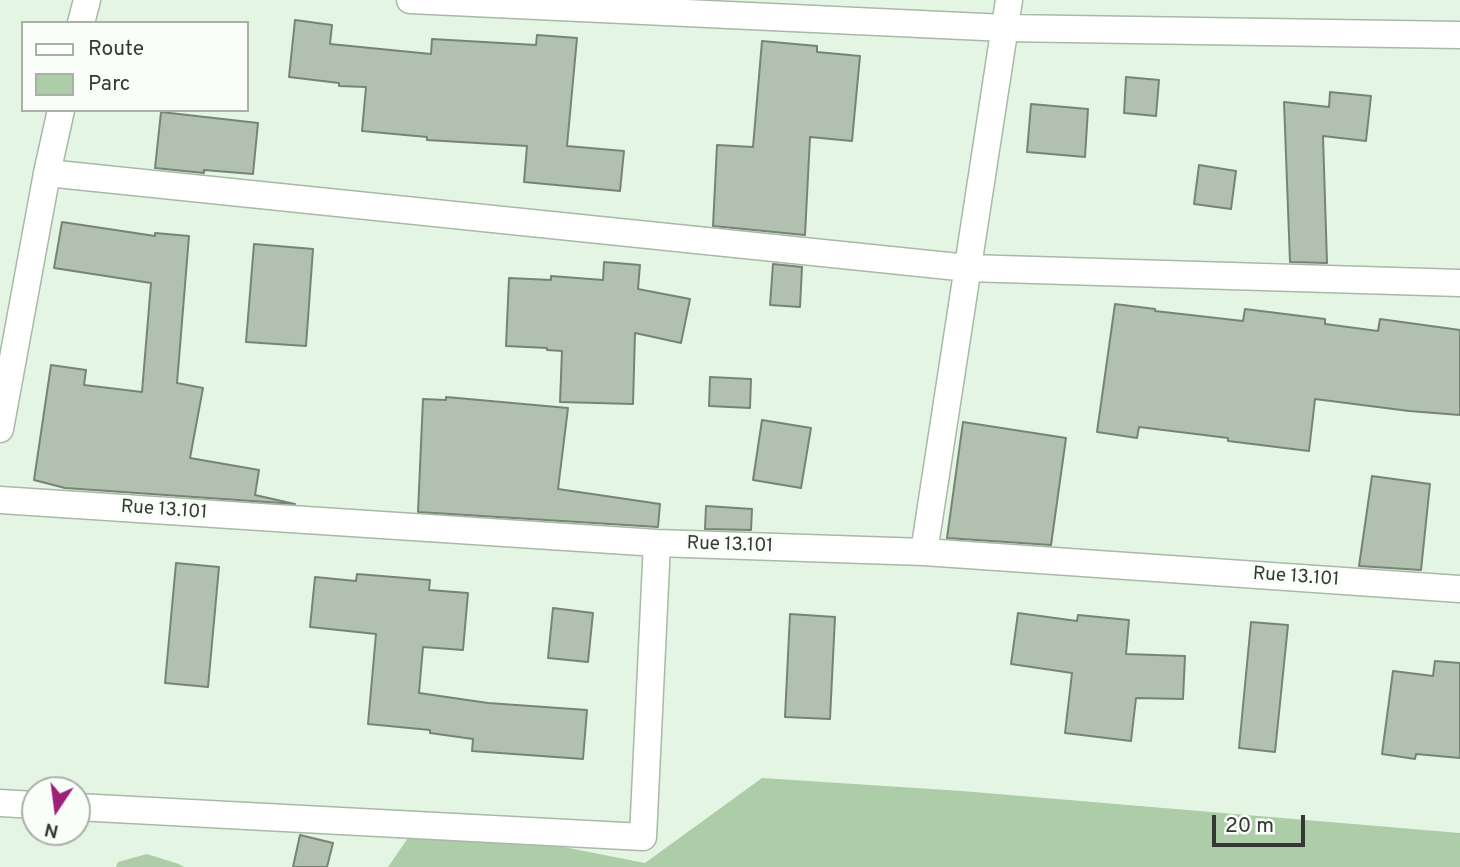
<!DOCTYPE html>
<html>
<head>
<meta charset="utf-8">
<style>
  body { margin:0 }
  #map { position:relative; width:1460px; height:867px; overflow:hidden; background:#e5f5e3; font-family:Overpass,sans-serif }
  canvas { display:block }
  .legend { position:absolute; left:21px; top:21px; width:228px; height:91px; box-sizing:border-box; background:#f9fff8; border:2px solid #aab0a9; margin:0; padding:9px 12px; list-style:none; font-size:21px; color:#343a33 }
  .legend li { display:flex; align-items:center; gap:14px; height:35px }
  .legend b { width:35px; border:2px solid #aab0a9 }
  .north { position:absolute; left:21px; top:776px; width:70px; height:70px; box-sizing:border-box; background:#f9fff8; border:2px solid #aab0a9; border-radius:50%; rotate:193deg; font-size:19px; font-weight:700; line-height:28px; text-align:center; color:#343a33 }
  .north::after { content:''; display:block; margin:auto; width:24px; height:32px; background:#9d2178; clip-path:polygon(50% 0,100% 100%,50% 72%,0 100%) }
  .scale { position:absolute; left:1212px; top:815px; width:93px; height:32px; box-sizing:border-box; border:4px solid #343a33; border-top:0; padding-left:9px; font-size:21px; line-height:24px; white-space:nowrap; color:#343a33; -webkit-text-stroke:5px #f9fff8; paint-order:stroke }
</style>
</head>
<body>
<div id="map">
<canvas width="1460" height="867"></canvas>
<ul class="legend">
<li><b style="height:9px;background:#fff"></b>Route</li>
<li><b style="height:19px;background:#accda7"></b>Parc</li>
</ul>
<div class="north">N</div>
<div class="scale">20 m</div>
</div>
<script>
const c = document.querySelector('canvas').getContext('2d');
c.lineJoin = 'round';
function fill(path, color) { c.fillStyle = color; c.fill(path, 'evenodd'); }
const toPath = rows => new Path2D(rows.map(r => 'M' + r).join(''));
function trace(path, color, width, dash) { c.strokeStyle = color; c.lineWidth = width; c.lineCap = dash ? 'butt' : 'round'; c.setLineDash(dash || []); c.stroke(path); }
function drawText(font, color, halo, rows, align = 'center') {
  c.font = font + ' Overpass,sans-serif'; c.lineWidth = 7; c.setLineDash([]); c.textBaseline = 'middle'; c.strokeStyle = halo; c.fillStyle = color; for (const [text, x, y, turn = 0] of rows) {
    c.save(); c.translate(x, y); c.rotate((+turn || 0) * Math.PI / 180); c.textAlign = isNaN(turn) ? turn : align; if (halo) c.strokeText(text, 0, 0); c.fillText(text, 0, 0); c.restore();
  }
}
const green = toPath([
  [762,778,962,791,1460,833,1460,867,388,867,421,819,645,863],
  [147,854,179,864,184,867,116,867,118,862]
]);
const building = toPath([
  [295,20,332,25,330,44,431,54,432,39,536,45,537,35,577,38,567,146,624,151,620,191,524,182,527,146,427,140,427,137,362,131,366,87,339,86,339,83,289,77,295,20],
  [762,41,817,46,817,52,860,56,852,141,810,137,805,235,713,226,717,145,753,147,762,41],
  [1126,77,1159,80,1156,116,1124,113,1126,77],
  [1330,92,1371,96,1366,141,1323,136,1327,263,1290,262,1284,102,1329,107,1330,92],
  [1031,104,1088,109,1085,157,1027,152,1031,104],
  [161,112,258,123,253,174,204,170,204,173,155,168,161,112],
  [1199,165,1236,171,1231,209,1194,204,1199,165],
  [62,222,155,236,155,233,189,236,177,383,203,388,190,458,259,470,255,495,295,504,65,488,34,480,51,365,86,370,84,385,142,392,151,283,54,268,62,222],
  [254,244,313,249,306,346,246,342,254,244],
  [604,262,640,265,638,289,690,299,681,343,635,333,633,404,560,402,562,351,547,350,547,348,506,346,509,278,551,280,551,276,603,280,604,262],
  [773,264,802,267,800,307,770,305,773,264],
  [1115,304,1155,309,1155,311,1243,321,1245,309,1325,319,1325,324,1378,331,1380,319,1460,330,1460,415,1409,411,1315,399,1309,451,1228,441,1228,438,1139,427,1137,438,1097,432,1115,304],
  [710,377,751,379,750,408,709,406,710,377],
  [446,397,568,408,558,489,660,504,658,527,418,512,423,399,446,400,446,397],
  [762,420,811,428,801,488,753,480,762,420],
  [963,422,1066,438,1051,545,947,538,963,422],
  [1372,476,1430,484,1421,570,1359,566,1372,476],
  [706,506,752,509,751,530,705,529,706,506],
  [176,563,219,567,208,687,165,683,176,563],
  [357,574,430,580,429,590,468,593,463,650,423,647,419,693,488,703,587,710,583,759,472,751,473,739,430,733,430,730,368,724,376,634,310,627,315,577,356,581,357,574],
  [553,608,593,613,588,662,548,658,553,608],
  [1018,613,1077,621,1078,615,1129,620,1126,654,1185,656,1183,699,1136,698,1131,741,1065,733,1072,673,1011,664,1018,613],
  [790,614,835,617,830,719,785,717,790,614],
  [1251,622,1288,625,1275,752,1239,748,1251,622],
  [1435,661,1460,663,1460,758,1416,754,1415,759,1382,754,1393,671,1433,676,1435,661],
  [300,835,333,843,327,867,293,867,300,835]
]);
const minor = toPath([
  [410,0,1005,28,1460,35],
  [81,23,87,0],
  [47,173,968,268,1460,283],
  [0,429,47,173,61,110],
  [0,500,657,543,924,552,1460,589],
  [924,552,1009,0],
  [0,803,35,805],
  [77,807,643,837,657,543]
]);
const streetNames = [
  ["Rue 13.101",164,511,4],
  ["Rue 13.101",730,546,2],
  ["Rue 13.101",1296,578,4]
];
fill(green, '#accda7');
fill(building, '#b1c0af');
trace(building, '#768474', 2);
trace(minor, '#a9b8a7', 29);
trace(minor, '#fff', 26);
drawText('19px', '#343a33', '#f9fff8', streetNames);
</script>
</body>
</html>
